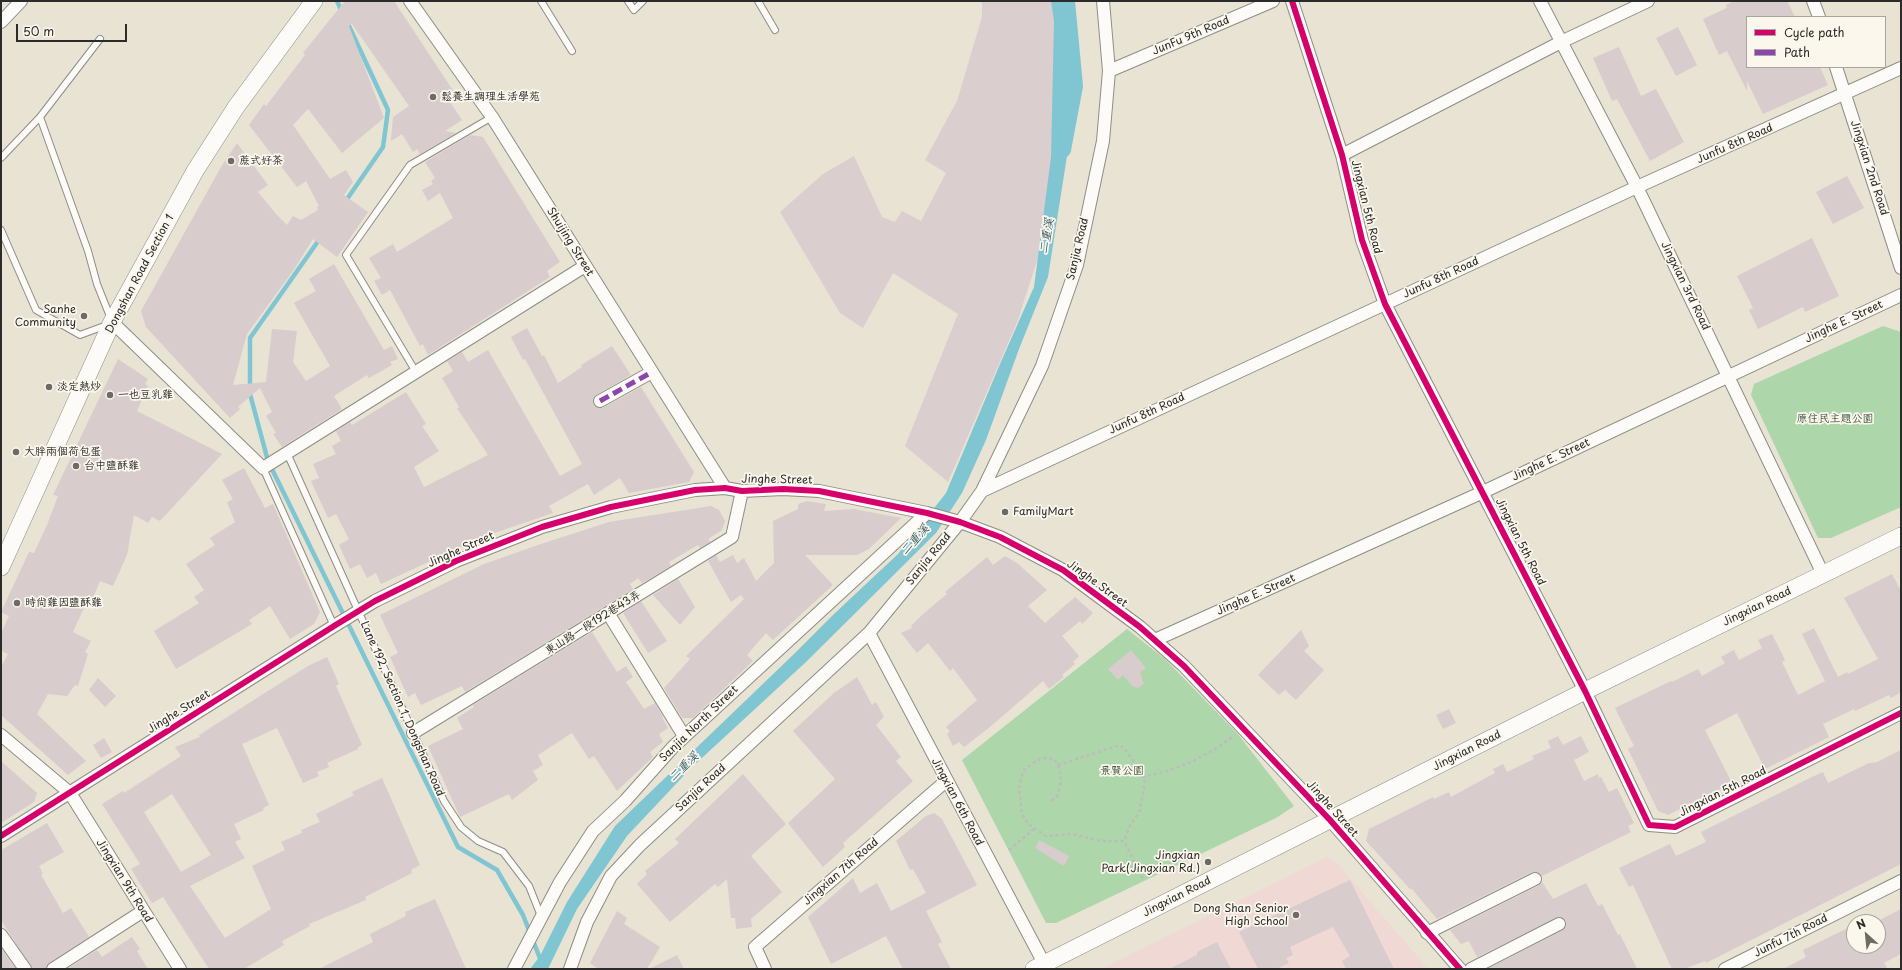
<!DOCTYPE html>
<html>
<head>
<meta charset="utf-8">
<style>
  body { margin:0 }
  #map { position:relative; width:1902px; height:970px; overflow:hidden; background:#e8e3d3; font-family:"Playpen Sans",sans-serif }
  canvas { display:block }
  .frame { position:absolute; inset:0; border:2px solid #2b2b2b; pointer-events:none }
  .legend { position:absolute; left:1746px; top:16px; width:140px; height:52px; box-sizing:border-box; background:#fbf7ec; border:1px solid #a8a59f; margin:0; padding:5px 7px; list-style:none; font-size:12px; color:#2b2b2b }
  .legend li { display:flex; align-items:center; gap:8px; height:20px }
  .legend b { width:20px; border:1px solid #a8a59f }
  .north { position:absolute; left:1846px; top:914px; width:40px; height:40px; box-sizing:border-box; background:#fbf7ec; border:1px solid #a8a59f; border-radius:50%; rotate:333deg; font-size:11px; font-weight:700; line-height:16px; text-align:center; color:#2b2b2b }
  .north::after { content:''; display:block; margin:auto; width:14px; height:18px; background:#6d6b66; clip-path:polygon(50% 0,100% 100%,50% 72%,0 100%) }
  .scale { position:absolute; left:16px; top:24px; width:111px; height:18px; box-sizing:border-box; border:2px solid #2b2b2b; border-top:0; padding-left:5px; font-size:12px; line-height:14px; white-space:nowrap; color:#2b2b2b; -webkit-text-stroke:3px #fbf7ec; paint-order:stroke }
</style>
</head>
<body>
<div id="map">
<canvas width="1902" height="970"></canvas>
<div class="frame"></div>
<ul class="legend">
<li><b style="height:5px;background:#d6006c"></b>Cycle path</li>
<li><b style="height:5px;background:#8e44ad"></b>Path</li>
</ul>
<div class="north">N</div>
<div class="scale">50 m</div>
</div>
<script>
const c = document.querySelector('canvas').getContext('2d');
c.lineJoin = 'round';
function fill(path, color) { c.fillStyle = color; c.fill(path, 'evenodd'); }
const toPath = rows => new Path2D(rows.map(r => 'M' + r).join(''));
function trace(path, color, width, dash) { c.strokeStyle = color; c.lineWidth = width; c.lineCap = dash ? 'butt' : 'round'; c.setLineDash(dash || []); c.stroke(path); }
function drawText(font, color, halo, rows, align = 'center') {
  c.font = font + ' "Playpen Sans","LXGW WenKai TC",sans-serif'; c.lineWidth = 3.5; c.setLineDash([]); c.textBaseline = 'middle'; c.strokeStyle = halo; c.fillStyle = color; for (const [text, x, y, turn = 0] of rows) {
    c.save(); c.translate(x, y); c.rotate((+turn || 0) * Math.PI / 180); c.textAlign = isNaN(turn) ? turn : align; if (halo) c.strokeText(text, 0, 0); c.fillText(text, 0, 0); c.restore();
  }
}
const built = toPath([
  [1327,857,1336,862,1428,969,1101,969]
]);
const industrial = toPath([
  [982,1,1063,1,1056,201,1018,320,948,482,905,446,958,314,893,273,863,328,840,313,780,212,823,174,854,156,882,217,895,222,902,211,921,221,946,173,925,160,957,101,982,17]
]);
const green = toPath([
  [1883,326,1901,332,1901,507,1831,538,1818,538,1751,395,1754,384],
  [1127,629,1165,659,1237,733,1294,806,1276,818,1056,923,1046,923,962,760]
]);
const water = toPath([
  [1051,1,1069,1,1069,23,1067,156,1048,277,1019,349,986,440,962,493,936,533,806,662,691,768,627,836,577,909,548,969,530,969,540,956,567,902,615,826,795,653,834,614,898,554,946,493,1000,364,1034,287,1051,157,1054,21]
]);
const stream = toPath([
  [337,1,342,12],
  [345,202,383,147,388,110,349,26],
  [321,237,250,338,250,394,268,461,458,847,497,870,523,915,541,961]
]);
const canal = toPath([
  [1063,150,1075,86,1067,1]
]);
const building = toPath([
  [345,1,394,1,458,98,450,102,462,120,445,131,456,133,420,154,417,149,413,152,402,134,391,141,393,117,409,106,352,24,349,26,384,118,342,153,308,109,293,125,330,179,346,170,353,182,344,195,368,212,337,257,313,239,295,268,247,334,233,385,266,382,272,329,297,331,293,362,306,381,330,366,294,303,316,291,309,279,334,264,384,350,392,346,398,359,390,362,392,365,369,378,367,375,334,396,342,409,282,447,273,434,276,433,266,416,272,412,260,388,238,407,240,409,230,418,146,327,141,311,221,167,237,143,268,185,258,192,276,214,287,225,293,216,301,220,318,210,317,207,319,206,306,181,297,187,249,125,264,104,266,106,305,55,303,53],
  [1734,1,1787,1,1795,17,1747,17,1747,67,1820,67,1828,85,1763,114,1747,81,1747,91,1727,51,1719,55,1703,19,1727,8,1726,5],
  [1678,27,1697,65,1676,76,1656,38],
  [1619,47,1641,96,1656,89,1684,142,1650,161,1617,99,1612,101,1593,58],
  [470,135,483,137,560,262,547,271,550,277,428,355,423,344,420,346,390,290,382,295,374,281,381,278,369,258,393,244,397,252,453,218,440,193,428,201,422,190,433,184,431,181,435,178,425,162],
  [1847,176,1864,208,1833,224,1816,192],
  [1812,238,1839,296,1805,312,1803,307,1758,329,1749,310,1753,308,1737,276],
  [527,328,542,356,544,355,558,383,582,367,581,365,612,346,631,375,596,395,593,400,594,405,600,408,603,408,641,387,694,472,689,482,629,493,620,478,594,495,588,484,549,506,553,513,480,538,381,584,376,573,367,578,360,564,350,569,339,545,349,539,336,514,328,518,311,481,319,478,313,464,336,454,332,446,341,441,336,431,350,422,352,425,406,392,426,424,422,426,439,451,414,467,424,487,488,455,457,408,459,407,442,378,453,371,447,361,462,352,468,362,488,350,560,476,582,464,525,359,523,360,511,337],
  [118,359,148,379,145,384,148,386,137,411,222,454,160,521,152,517,148,523,134,515,127,555,113,586,100,581,91,602,87,601,73,632,91,641,85,652,88,654,78,686,75,685,67,696,48,694,37,714,86,761,68,775,1,715,1,667,8,654,1,651,1,633,9,616,1,612,29,552,34,553,47,525,58,496,53,495],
  [244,468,265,508,273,504,320,612,314,624,290,639,270,606,249,620,252,624,176,669,154,631,199,603,194,597,204,590,186,564,215,545,210,538,235,522,227,502,233,499,222,480],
  [807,501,826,504,824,511,854,509,901,518,869,549,857,555,805,555,833,585,773,640,766,633,747,655,753,661,693,718,682,718,664,688,690,659,686,656,744,599,741,595,731,602,708,561,716,555,720,562,733,555,737,563,744,558,756,581,774,563,773,521,798,509,798,504],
  [711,506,719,510,725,521,722,530,708,539,710,542,700,548,698,545,669,562,671,566,642,583,638,578,630,584,633,589,465,692,462,686,421,705,415,693,408,697,390,657,398,653,380,615,484,564,541,544,609,522],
  [1005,556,1017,563,1047,590,1028,606,1045,623,1075,597,1093,613,1082,624,1080,621,1062,636,1079,656,1073,662,1075,664,1062,675,1064,677,1049,689,1043,681,990,727,964,747,959,742,953,746,947,734,950,731,946,727,977,700,953,668,950,671,928,643,917,653,901,633,912,628,911,626,923,614,947,594,945,592,987,557,993,565],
  [1892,574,1901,591,1901,692,1891,698,1889,695,1855,711,1854,709,1823,724,1829,737,1765,769,1737,713,1705,730,1732,783,1668,815,1658,811,1628,749,1634,746,1615,708,1671,681,1672,682,1698,669,1702,676,1725,663,1721,657,1734,650,1739,660,1762,648,1758,640,1772,634,1785,660,1782,662,1798,695,1825,681,1802,634,1814,628,1838,677,1847,672,1848,674,1878,659,1844,598],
  [678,579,695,607,680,625,653,595],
  [641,601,667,641,648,653,623,613],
  [1301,630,1309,646,1304,651,1324,670,1296,700,1285,690,1279,695,1258,675],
  [592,632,617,672,626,666,633,677,626,682,644,709,655,703,663,717,662,717,668,728,659,734,663,742,650,752,653,757,617,791,594,756,589,759,572,733,538,755,543,765,533,771,538,780,512,800,509,794,460,817,428,746,463,729,457,718,474,707,473,705],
  [1131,650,1146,668,1140,672,1144,684,1138,688,1132,686,1123,675,1118,680,1108,669],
  [327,657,339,684,336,686,362,745,358,747,358,749,327,763,329,767,317,772,319,776,303,783,277,728,242,744,269,805,263,808,264,810,234,824,241,839,235,842,245,858,190,886,225,938,271,909,252,866,285,850,281,842,302,833,301,830,320,822,316,814,354,795,352,792,382,778,420,865,411,870,412,873,365,897,366,900,309,924,310,926,282,941,284,945,244,969,209,969,163,897,152,903,131,869,140,864,102,804,123,791,124,793,181,756,175,747,200,737,199,735,282,682,308,666],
  [172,794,211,855,181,872,144,812],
  [857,677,872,705,876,702,884,717,876,725,901,757,896,761,913,781,843,843,845,847,823,867,788,823,835,779,793,731,834,693],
  [98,678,116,696,105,707,89,690],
  [1449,709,1456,723,1443,729,1436,715],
  [1558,736,1563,745,1581,736,1589,752,1574,760,1584,781,1598,774,1599,778,1601,777,1609,792,1617,788,1634,823,1628,826,1631,832,1542,876,1539,873,1532,872,1437,919,1412,889,1410,889,1366,841,1369,829,1433,797,1434,799,1449,792,1451,797,1495,773,1493,769,1503,764,1507,772,1534,759,1532,756,1551,748,1548,741],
  [104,738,112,752,101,758,93,745],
  [1901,750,1901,864,1706,963,1705,961,1684,969,1672,969,1633,885,1629,887,1619,868,1670,844,1676,856,1706,842,1701,832,1812,777,1823,772,1828,783,1869,763,1877,762],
  [1,761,37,793,34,802,1,823],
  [743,774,786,824,751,856,782,892,751,919,752,927,736,929,735,918,731,918,727,879,718,887,715,884,670,922,637,884,647,874,645,871,679,843,675,839],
  [934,813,942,819,977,885,926,911,942,942,938,944,951,969,903,969,886,936,831,964,808,917,853,878,860,893,877,883,891,911,926,893,913,869,910,870,896,841,926,816],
  [47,823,64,852,39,866,43,874,41,875,63,913,71,908,89,937,49,963,46,969,32,969,1,920,1,850],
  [1039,840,1069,856,1064,866,1035,848],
  [1350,880,1394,969,1346,969,1342,961,1350,956,1333,927,1290,947,1293,955,1286,958,1289,963,1276,969,1258,969,1239,932],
  [1542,882,1553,899,1586,883,1598,906,1602,904,1618,935,1620,934,1637,969,1487,969,1563,930,1566,925,1566,921,1560,917,1477,957,1469,941,1461,944,1450,930,1538,886],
  [435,899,466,969,319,969,373,942,370,934,406,916,405,912],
  [1901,909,1901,954,1884,963,1888,969,1783,969,1806,957,1803,950,1854,925,1854,946,1878,946,1878,921],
  [617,911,627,918,624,924,660,947,647,969,598,969,590,963],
  [132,937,140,949,137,951,148,969,67,969,97,950,102,957],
  [1217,942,1231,969,1169,969,1197,955,1197,952],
  [1,948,16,969,1,969],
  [677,955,684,969,649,969]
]);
const path = toPath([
  [1058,765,1120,745,1127,752,1139,769,1145,782,1140,810,1130,826,1124,841],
  [1142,777,1167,771,1193,761,1214,750,1234,736],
  [1052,801,1058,795,1060,784,1061,775,1058,765,1054,759,1045,758,1037,760,1023,771,1019,789,1022,814,1028,824,1046,836,1071,834,1101,841,1124,841,1144,881],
  [1009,850,1035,828]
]);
const lane = toPath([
  [541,1,572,51],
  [628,1,634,10,643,1],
  [758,1,775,30],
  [40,117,88,251,97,284,111,319],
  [1,158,40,117,100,39],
  [1,230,36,310,80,335,107,325],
  [416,372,346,255,410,165,492,117],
  [287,453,444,801,461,827,478,841,503,852,529,886,541,916],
  [263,468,334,626]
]);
const street = toPath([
  [410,1,492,117,725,488],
  [1292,1,1342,155,1362,240,1385,304,1585,691,1649,825,1675,827,1901,713],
  [1540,1,1637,187,1823,574],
  [1813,1,1819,17],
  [1,22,21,1],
  [1836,67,1901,268],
  [1109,71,1273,1],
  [1342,155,1561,42,1648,1],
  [112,322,263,468,585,266],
  [600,401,652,372],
  [982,491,1637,187,1901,68],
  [608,613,684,736],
  [869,633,1047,969],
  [1155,640,1483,492,1901,295],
  [413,733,732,537,742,491],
  [1,735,70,793,180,969],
  [1,836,334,626,375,601,456,561,542,527,611,507,695,490,725,488,742,491,783,489,819,491,927,513,960,522,1000,537,1063,570,1140,627,1184,666,1330,820,1460,969],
  [1427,933,1535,879],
  [1,935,25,969],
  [53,969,143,911],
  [514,969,560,882,593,831,625,801,673,747,927,513],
  [570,969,587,922,611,876,640,845,869,633,960,522,982,491,1042,366,1077,265,1103,141,1109,71,1103,1],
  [765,969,755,947,946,781],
  [1471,969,1559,924],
  [1725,969,1901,881]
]);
const secondary = toPath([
  [1,567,112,322,195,171,236,107,314,1],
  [1034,969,1585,691,1901,536]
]);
const quiet = toPath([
  [600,401,652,372]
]);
const cycleway = toPath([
  [1292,1,1342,155,1362,240,1385,304,1585,691,1649,825,1675,827,1901,713],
  [1,836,334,626,375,601,456,561,542,527,611,507,695,490,725,488,742,491,783,489,819,491,927,513,960,522,1000,537,1063,570,1140,627,1184,666,1330,820,1460,969]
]);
const markers = [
  [433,97,4,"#6d6b66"],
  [231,161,4,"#6d6b66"],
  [84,316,4,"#6d6b66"],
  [49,387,4,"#6d6b66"],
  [110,395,4,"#6d6b66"],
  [16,452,4,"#6d6b66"],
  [76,466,4,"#6d6b66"],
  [1005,512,4,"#6d6b66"],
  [17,603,4,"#6d6b66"],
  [1208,862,4,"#6d6b66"],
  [1296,915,4,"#6d6b66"]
];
const streetNames = [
  ["JunFu 9th Road",1191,36,-23],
  ["Junfu 8th Road",1735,144,-24],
  ["Jingxian 2nd Road",1869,168,72],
  ["Jingxian 5th Road",1366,207,76],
  ["Shuijing Street",570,242,58],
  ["Sanjia Road",1078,249,-77],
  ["Dongshan Road Section 1",140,274,-62],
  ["Junfu 8th Road",1441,278,-25],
  ["Jingxian 3rd Road",1685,286,64],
  ["Jinghe E. Street",1844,322,-25],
  ["Junfu 8th Road",1147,414,-25],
  ["Jinghe E. Street",1551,460,-25],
  ["Jinghe Street",777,480,1],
  ["Jingxian 5th Road",1520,542,63],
  ["Jinghe Street",461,550,-24],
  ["Sanjia Road",929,559,-51],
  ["Jinghe Street",1097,584,36],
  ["Jinghe E. Street",1256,595,-24],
  ["Jingxian Road",1757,607,-26],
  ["東山路一段192巷43弄",593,623,-32],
  ["Lane 192, Section 1, Dongshan Road",402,709,66],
  ["Jinghe Street",179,712,-32],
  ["Sanjia North Street",699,724,-44],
  ["Jingxian Road",1467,751,-27],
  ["Sanjia Road",701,788,-43],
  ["Jingxian 5th Road",1723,792,-27],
  ["Jingxian 6th Road",957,802,62],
  ["Jinghe Street",1332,809,48],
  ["Jingxian 7th Road",841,872,-41],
  ["Jingxian 9th Road",124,881,58],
  ["Jingxian Road",1177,897,-27],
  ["Junfu 7th Road",1791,936,-27]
];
const poiNames = [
  ["鬆養生調理生活學苑",441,97],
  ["蔗式好茶",239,161],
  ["Sanhe",76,310,"right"],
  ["Community",76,323,"right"],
  ["淡定熱炒",57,387],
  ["一也豆乳雞",118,395],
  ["大胖兩個荷包蛋",24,452],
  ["台中鹽酥雞",84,466],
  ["FamilyMart",1013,512],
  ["時尚雞因鹽酥雞",25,603],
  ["Jingxian",1200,856,"right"],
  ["Park(Jingxian Rd.)",1200,869,"right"],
  ["Dong Shan Senior",1288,909,"right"],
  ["High School",1288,922,"right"]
];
const parkNames = [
  ["原住民主題公園",1835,419],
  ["景賢公園",1122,771]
];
const waterNames = [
  ["二重溪",1047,236,-80],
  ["二重溪",915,540,-48],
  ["二重溪",684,767,-44]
];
fill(built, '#f0d8d5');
fill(industrial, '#dbcece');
fill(green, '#aed6ab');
fill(water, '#80c6d2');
trace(stream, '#80c6d2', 4.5);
trace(canal, '#80c6d2', 16);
fill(building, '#d9cccd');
trace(lane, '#8f8d85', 8);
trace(street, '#8f8d85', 14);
trace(secondary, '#8f8d85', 18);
trace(path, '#bdbcba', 2.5, [3, 3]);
trace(lane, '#fcfbf8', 6);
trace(street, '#fcfbf8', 12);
trace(secondary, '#fcfbf8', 17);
trace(quiet, '#8e44ad', 5, [10, 5]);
trace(cycleway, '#d6006c', 6);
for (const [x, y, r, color] of markers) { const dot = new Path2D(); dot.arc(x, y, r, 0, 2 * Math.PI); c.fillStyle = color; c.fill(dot); trace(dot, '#fbf7ec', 1.5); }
drawText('11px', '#2b2b2b', '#fbf7ec', streetNames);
drawText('11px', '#2b2b2b', '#fbf7ec', poiNames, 'left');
drawText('11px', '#445b48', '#fbf7ec', parkNames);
drawText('italic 12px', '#395d65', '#fbf7ec', waterNames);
</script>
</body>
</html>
